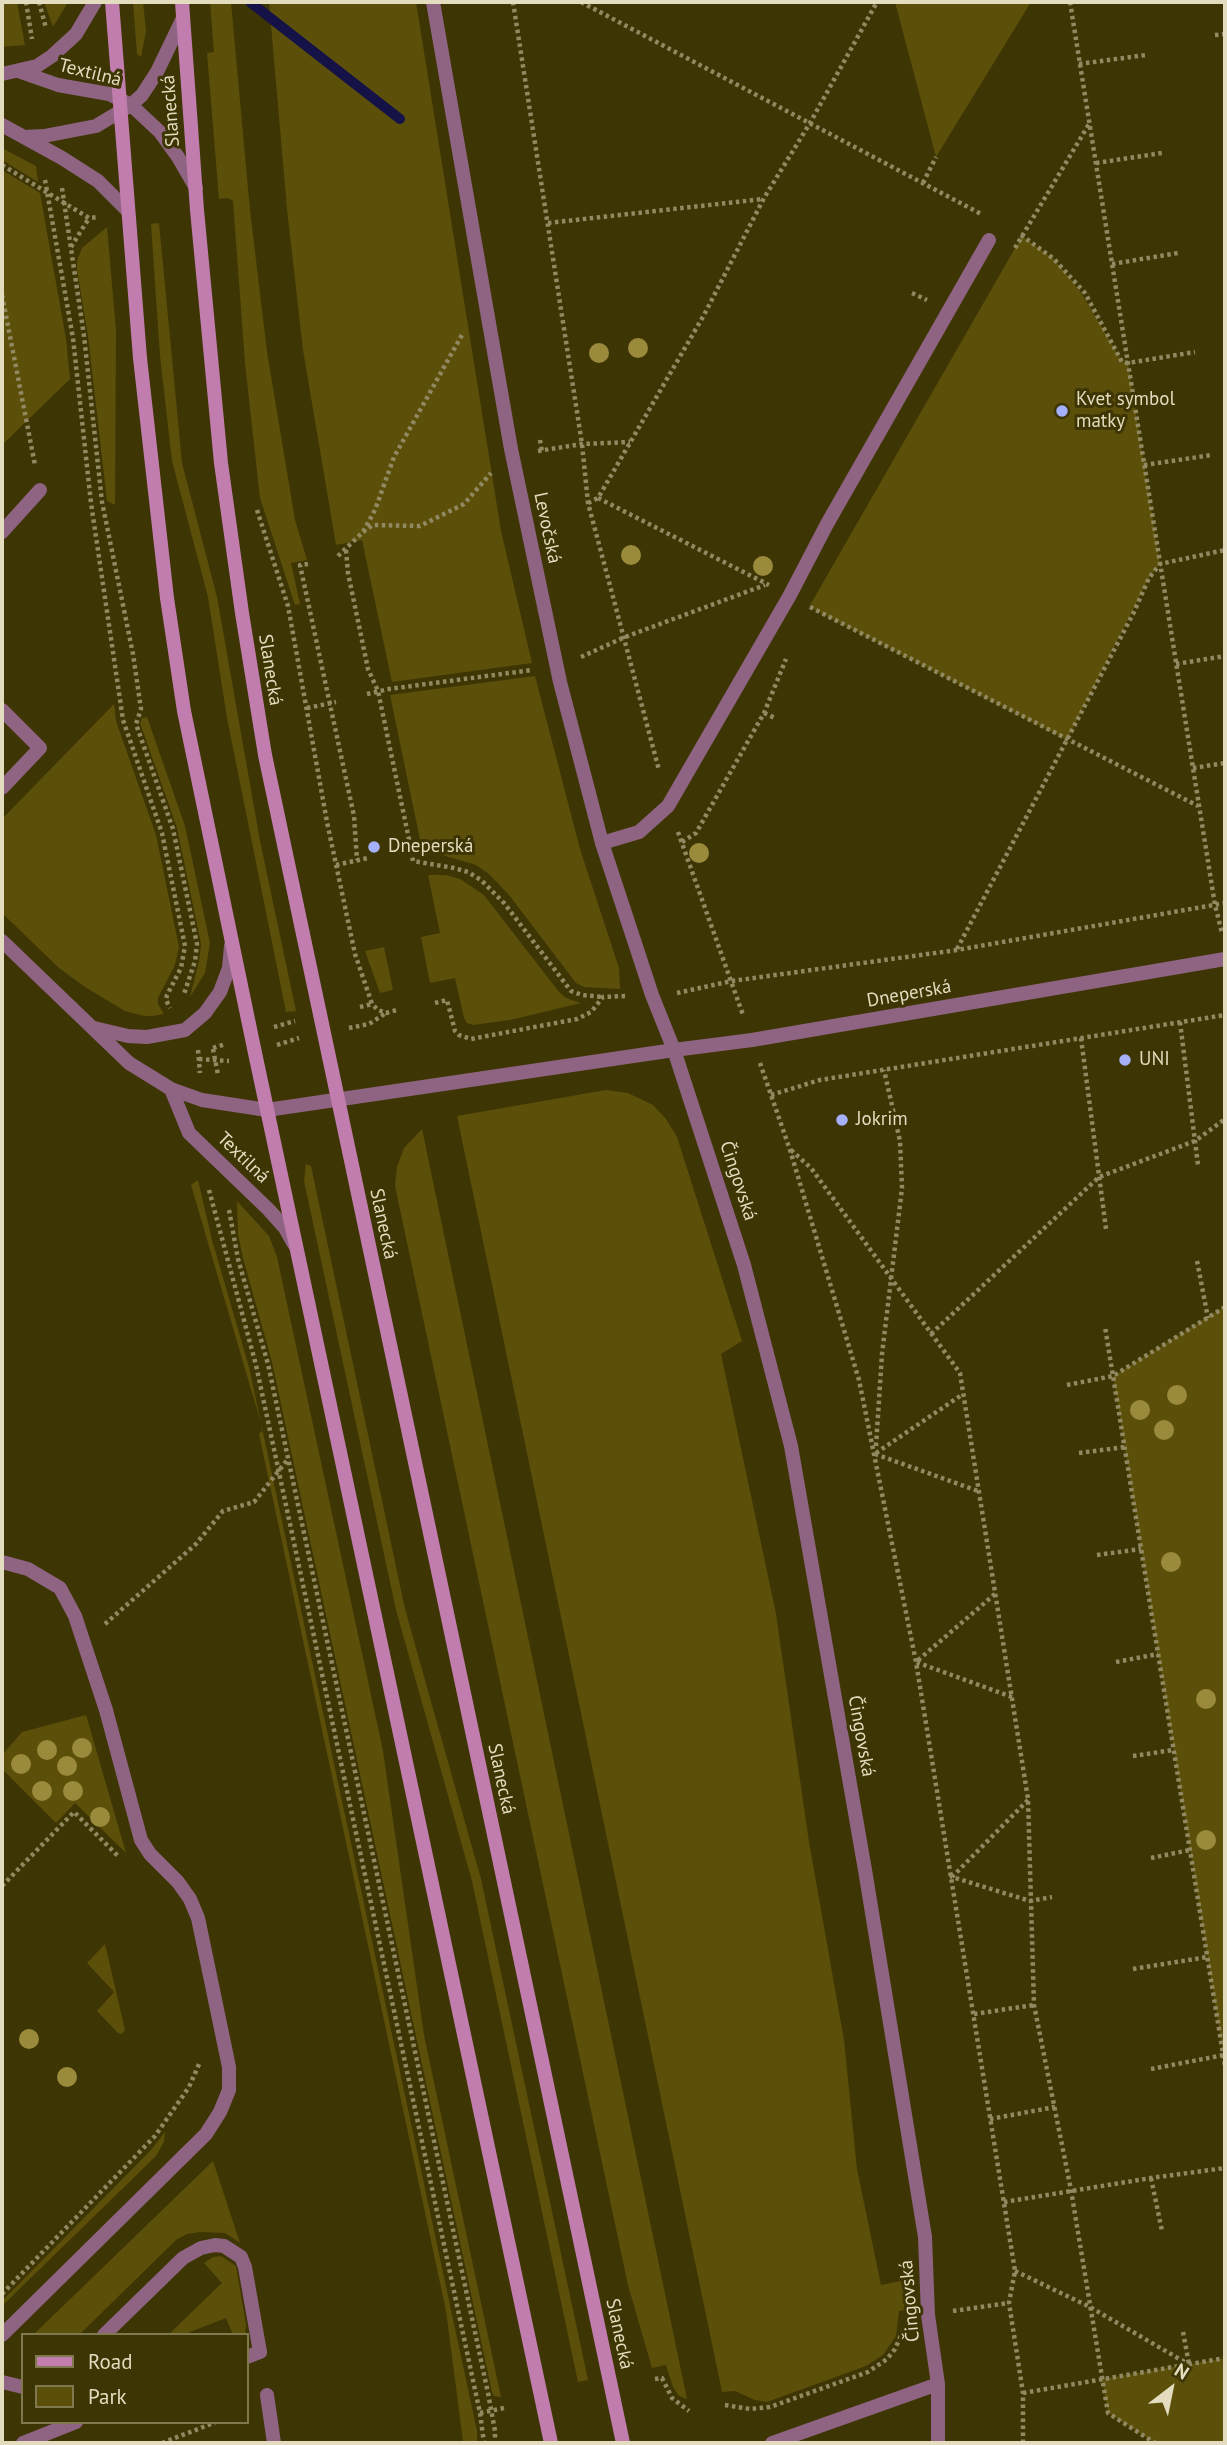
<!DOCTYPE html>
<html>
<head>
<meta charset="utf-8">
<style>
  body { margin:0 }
  #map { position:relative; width:1227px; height:2445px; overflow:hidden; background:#3e3504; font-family:"PT Sans",sans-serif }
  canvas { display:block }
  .frame { position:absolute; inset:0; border:4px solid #e3dcbe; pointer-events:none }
  .legend { position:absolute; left:21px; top:2333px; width:228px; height:91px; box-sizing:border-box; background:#3e3504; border:2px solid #80784e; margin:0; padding:9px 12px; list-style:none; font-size:21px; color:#e3dcbe }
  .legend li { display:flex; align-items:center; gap:14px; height:35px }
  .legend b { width:35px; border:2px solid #80784e }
  .north { position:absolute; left:1136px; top:2354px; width:70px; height:70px; -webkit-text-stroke:5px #3e3504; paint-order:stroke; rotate:32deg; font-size:19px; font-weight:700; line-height:28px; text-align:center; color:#e3dcbe }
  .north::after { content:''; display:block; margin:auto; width:24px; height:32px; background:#e3dcbe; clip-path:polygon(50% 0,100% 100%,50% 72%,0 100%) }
</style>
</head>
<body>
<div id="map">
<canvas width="1227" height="2445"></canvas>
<div class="frame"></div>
<ul class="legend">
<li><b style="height:9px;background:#c17dae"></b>Road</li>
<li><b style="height:19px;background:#5c4f0a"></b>Park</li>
</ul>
<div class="north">N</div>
</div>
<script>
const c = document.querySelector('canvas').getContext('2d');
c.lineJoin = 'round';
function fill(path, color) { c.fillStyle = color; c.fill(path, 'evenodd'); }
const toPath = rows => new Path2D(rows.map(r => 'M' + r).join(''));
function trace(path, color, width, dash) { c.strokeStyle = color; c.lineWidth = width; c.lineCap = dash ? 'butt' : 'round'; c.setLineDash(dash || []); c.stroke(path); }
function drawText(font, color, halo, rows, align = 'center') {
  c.font = font + ' "PT Sans",sans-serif'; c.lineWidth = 6; c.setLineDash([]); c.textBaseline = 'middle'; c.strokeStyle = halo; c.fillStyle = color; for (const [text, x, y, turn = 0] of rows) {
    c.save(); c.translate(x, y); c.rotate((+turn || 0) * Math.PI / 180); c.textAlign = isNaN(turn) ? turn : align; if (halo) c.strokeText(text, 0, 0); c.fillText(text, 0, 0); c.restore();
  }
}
const green = toPath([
  [2,2,17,2,25,45,2,47],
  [44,2,68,2,53,27],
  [133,2,143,2,146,31,141,57,137,54],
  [210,2,231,2,250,210,267,352,295,520,307,560,291,563,300,604,295,605,260,498,245,363,233,201,228,198,219,199,207,53,214,52],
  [269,2,416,2,501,531,532,663,392,682,362,540,336,545,303,350,287,209],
  [895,2,1031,2,936,157],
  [2,148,36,166,38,182,2,160],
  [2,170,40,193,66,339,70,379,2,445],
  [159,223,182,463,217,597,260,841,296,1011,286,1012,227,718,208,597,172,461,160,356,151,224],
  [107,227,116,330,115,505,107,501,88,336,77,270,77,261,82,248],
  [1022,236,1054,259,1080,291,1122,361,1128,363,1160,564,1149,578,1067,740,809,607],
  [535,676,580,849,619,968,620,989,584,987,576,983,509,895,489,874,476,865,422,849,390,695],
  [114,704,116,721,156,835,179,947,175,965,158,998,158,1004,164,1014,153,1016,144,1016,125,1011,85,987,59,968,2,913,2,819],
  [147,717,185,826,210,943,205,973,190,997,199,961,201,944,177,828,140,723,142,718],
  [428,875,446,875,460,879,484,895,559,992,566,998,581,1003,510,1020,473,1025,467,1023,464,1018,455,978,430,983,421,937,440,933],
  [384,947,393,990,380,993,365,951],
  [606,1090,628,1093,653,1105,666,1119,677,1137,742,1341,721,1354,776,1614,809,1842,844,2040,857,2169,881,2285,906,2280,909,2310,899,2311,896,2336,883,2355,866,2366,767,2402,755,2400,735,2391,722,2392,457,1116],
  [422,1129,687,2399,679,2396,673,2387,666,2365,652,2368,628,2285,395,1186,397,1167,404,1148],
  [306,1164,311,1166,405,1609,481,1879,588,2380,578,2382,472,1881,396,1610,304,1181],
  [198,1180,212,1240,249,1367,477,2431,477,2443,462,2443,463,2441,446,2311,259,1434,263,1430,191,1185],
  [237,1201,269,1236,277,1257,383,1751,424,2035,501,2397,494,2396,492,2392,272,1362,243,1258,238,1235],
  [1225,1306,1225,2065,1113,1376],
  [86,1715,126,1853,75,1803,56,1823,2,1769,2,1755,22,1732],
  [105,1944,125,2030,122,2034,118,2033,97,2011,114,1992,87,1963],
  [165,2132,164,2142,156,2156,2,2306,2,2301,150,2151],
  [213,2161,240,2243,225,2233,200,2232,187,2234,176,2240,79,2335,33,2335],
  [221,2256,236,2266,246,2325,245,2335,233,2335,226,2318,182,2335,168,2335,222,2283,204,2263,213,2257],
  [1225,2358,1225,2443,1155,2443,1108,2413,1102,2379]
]);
const stream = toPath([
  [250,2,400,119]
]);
const path = toPath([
  [26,2,32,39],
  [39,2,46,28],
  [513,2,582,444,588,503,659,770],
  [581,2,983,215],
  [1070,2,1215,905,1222,933],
  [1215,35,1225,34],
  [1079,64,1146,55],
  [1096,163,1162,153],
  [2,165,89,218,98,217],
  [45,180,73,338,91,503,123,720,162,833,185,946,181,968,167,995,166,1000,170,1008],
  [923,183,936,157],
  [62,188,84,336,102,502,133,654,141,709,136,724,173,829,197,944,195,961,184,994],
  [548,223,763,199],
  [1021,235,1054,259,1085,293,1122,362,1128,363,1195,352],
  [71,247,89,218],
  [1015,248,1089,124],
  [1112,264,1178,253],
  [912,293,927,300],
  [2,295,35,465],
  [540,440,542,452],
  [538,451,582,444,630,442],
  [1144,465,1212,455],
  [598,498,769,585],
  [588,503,598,498,704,315,764,198,810,123,877,2],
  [257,510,288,606,327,822,355,954,372,1004,378,1010,386,1013,397,1010],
  [363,532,373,525,420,526,464,504,491,473],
  [346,550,348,573,368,669,378,691,411,849],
  [338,556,363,532,375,510,394,457,463,333],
  [308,564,300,565,354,816,357,860],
  [810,607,1198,806],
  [581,657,625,637,765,585],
  [1176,664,1225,656],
  [367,694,389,689,532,670],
  [307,708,336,702],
  [764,713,775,718],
  [1193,768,1225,763],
  [678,832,743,1015],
  [682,842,696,833,764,713,786,659],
  [399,852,411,849,413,861,454,868,468,872,481,880,504,903,571,991,582,995,603,997],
  [336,865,368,858],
  [957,949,1133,614,1149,578,1160,564,1225,550],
  [677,993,732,981,957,950,1225,903],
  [435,1003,447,1000,455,1031,459,1035,471,1039,577,1019,591,1012,603,997,626,996],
  [360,1007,372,1004],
  [1180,1022,1198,1165],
  [274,1027,295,1021],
  [349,1028,369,1024,386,1013],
  [1081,1038,1106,1229],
  [277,1045,299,1038],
  [213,1048,226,1044],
  [213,1049,218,1075],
  [198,1050,200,1073],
  [199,1059,229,1061],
  [760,1063,790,1150,859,1380,916,1662,1015,2271,1009,2303,1023,2393,1023,2443],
  [771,1095,820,1080,1225,1015],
  [791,1150,811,1168,960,1373,1028,1799,1034,2005,1071,2190,1108,2413,1155,2443],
  [209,1190,256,1365,480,2413,484,2443],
  [229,1210,238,1259,268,1364,288,1458,488,2393,495,2431,495,2443],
  [1197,1261,1208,1318],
  [1225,1307,1113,1376,1225,2066],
  [931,1334,1099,1177,1195,1141,1225,1119],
  [1067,1385,1113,1376,1105,1327],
  [876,1446,882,1354,902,1188,900,1141,884,1070],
  [876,1453,963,1394],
  [1079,1453,1125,1447],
  [875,1454,978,1491],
  [1097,1555,1141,1549],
  [995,1594,916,1662,1012,1697],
  [105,1624,196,1544,223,1511,254,1502,288,1459],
  [1116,1662,1158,1654],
  [1133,1756,1173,1750],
  [1028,1800,952,1877,1030,1901,1052,1897],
  [1151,1858,1190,1850],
  [2,1886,74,1812,118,1856],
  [1133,1969,1207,1957],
  [974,2014,1034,2005],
  [1151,2069,1224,2055],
  [990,2119,1055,2107],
  [1151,2178,1162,2231],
  [1004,2202,1151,2178,1225,2168],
  [1015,2271,1090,2307,1188,2364],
  [2,2294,155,2136,189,2087,200,2062],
  [953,2311,1009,2303],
  [1183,2332,1189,2364],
  [655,2379,662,2378,672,2398,689,2411],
  [1023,2393,1225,2358],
  [725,2405,750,2409,770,2407,868,2372,887,2359,895,2349,903,2331],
  [480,2413,504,2408],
  [162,2443,216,2422]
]);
const lane = toPath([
  [18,71,58,85,109,94,131,105,160,132,178,157,196,188],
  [2,74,37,66,52,56,76,34,95,2],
  [2,125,62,158,98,181,128,211],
  [25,137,44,136,96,126,131,105,142,95,157,72,183,18],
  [2,532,40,490],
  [2,710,40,748,2,788],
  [602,843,639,832,668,806,790,595,827,524,989,240],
  [2,941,129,1063,171,1089,202,1100,267,1110],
  [94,1028,128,1036,147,1037,185,1030,205,1013,220,992,229,968,231,946],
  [171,1089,189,1133,269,1210,285,1228,294,1244],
  [2,1562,28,1569,60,1588,75,1616,106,1710,141,1840,150,1854,178,1882,190,1899,198,1918,229,2067,229,2090,220,2112,206,2134,2,2335],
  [104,2335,183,2258,201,2248,215,2245,224,2246,241,2257,245,2267,260,2352,247,2357],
  [2,2382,23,2387],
  [267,2395,274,2443],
  [23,2443,76,2422]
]);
const street = toPath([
  [433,2,511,449,560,682,602,843,652,995,674,1050,744,1265,791,1446,865,1870,925,2237,928,2315,938,2384,938,2443],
  [267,1110,674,1050,752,1040,1225,959],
  [772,2443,938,2384]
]);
const secondary = toPath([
  [112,2,140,358,167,598,184,711,255,1053,551,2443],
  [182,2,197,210,221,463,242,613,265,755,623,2443]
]);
const trees = [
  [638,348],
  [599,353],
  [631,555],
  [763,566],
  [699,853],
  [1177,1395],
  [1140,1410],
  [1164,1430],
  [1171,1562],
  [1206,1699],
  [82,1748],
  [47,1750],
  [21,1764],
  [67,1766],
  [42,1791],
  [73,1791],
  [100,1817],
  [1206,1840],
  [29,2039],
  [67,2077]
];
const markers = [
  [1062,411,7,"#a6b1fc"],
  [374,847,7,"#a6b1fc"],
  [1125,1060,7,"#a6b1fc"],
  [842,1120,7,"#a6b1fc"]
];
const streetNames = [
  ["Textilná",90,73,14],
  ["Slanecká",171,111,-94],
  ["Levočská",547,528,78],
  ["Slanecká",270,670,81],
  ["Dneperská",909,994,-10],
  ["Textilná",243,1158,44],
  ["Čingovská",738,1181,72],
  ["Slanecká",383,1224,78],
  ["Čingovská",861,1736,80],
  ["Slanecká",501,1779,78],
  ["Čingovská",910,2301,-95],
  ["Slanecká",619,2334,78]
];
const poiNames = [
  ["Kvet symbol",1076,400],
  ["matky",1076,422],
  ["Dneperská",388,847],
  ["UNI",1139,1060],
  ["Jokrim",856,1120]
];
fill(green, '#5c4f0a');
trace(stream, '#141247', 10);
trace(path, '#918961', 4.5, [3.5, 3.5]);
trace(lane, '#8f6483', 14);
trace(street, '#8f6483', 14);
trace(secondary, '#c17dae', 14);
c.fillStyle = '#9a8a3c';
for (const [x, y] of trees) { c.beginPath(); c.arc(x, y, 10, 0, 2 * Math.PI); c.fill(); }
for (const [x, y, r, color] of markers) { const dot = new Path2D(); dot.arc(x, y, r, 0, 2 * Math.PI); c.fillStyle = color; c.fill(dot); trace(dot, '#3e3504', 2.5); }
drawText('19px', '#e3dcbe', '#3e3504', streetNames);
drawText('19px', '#e3dcbe', '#3e3504', poiNames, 'left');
</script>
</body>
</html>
